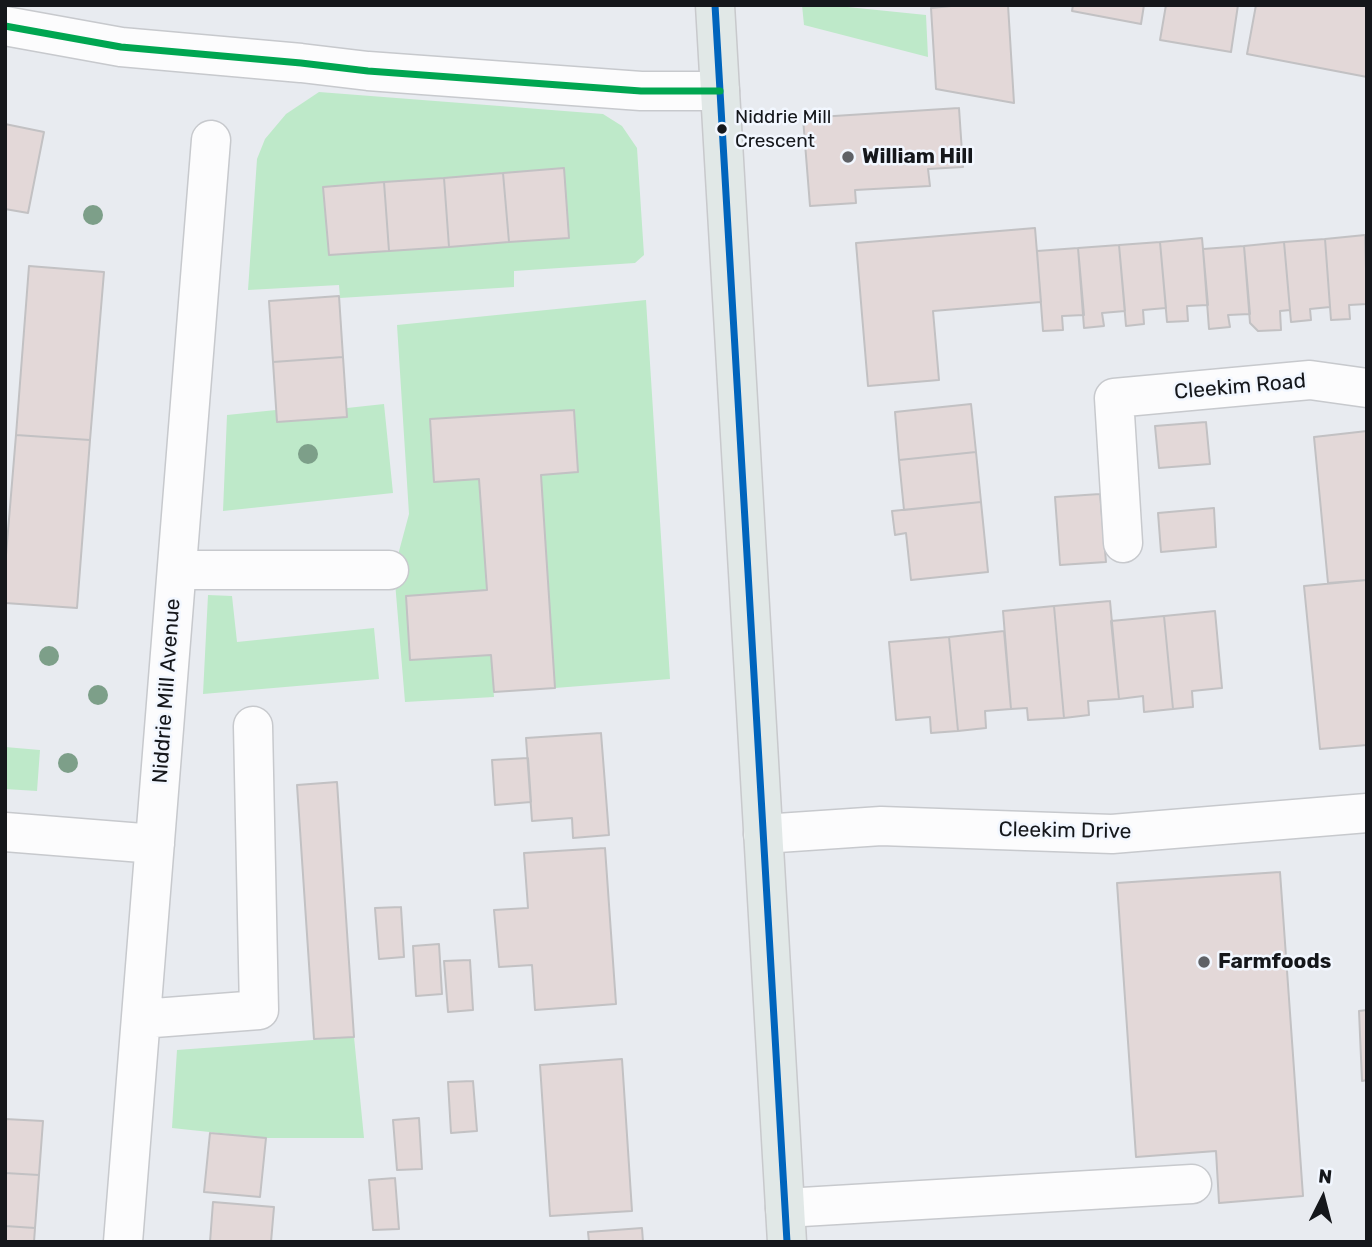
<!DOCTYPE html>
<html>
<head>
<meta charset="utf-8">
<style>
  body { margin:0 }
  #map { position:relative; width:1372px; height:1247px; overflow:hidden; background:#e8ebf0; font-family:Rubik,sans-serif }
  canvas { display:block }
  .frame { position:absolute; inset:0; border:7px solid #15171b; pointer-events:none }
  .north { position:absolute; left:1288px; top:1163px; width:70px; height:70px; -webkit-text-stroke:5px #f2f7ff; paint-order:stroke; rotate:6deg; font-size:19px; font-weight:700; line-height:28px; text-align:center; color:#15171b }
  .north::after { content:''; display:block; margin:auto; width:24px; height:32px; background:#15171b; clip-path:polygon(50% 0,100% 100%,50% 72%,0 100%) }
</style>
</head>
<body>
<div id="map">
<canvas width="1372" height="1247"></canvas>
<div class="frame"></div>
<div class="north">N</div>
</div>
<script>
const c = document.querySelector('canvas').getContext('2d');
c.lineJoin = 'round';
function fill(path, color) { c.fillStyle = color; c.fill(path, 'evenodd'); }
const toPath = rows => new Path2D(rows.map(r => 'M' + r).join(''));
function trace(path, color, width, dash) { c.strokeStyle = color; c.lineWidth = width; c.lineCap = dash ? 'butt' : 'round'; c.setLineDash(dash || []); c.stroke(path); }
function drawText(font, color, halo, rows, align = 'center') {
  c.font = font + ' Rubik,sans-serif'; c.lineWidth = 5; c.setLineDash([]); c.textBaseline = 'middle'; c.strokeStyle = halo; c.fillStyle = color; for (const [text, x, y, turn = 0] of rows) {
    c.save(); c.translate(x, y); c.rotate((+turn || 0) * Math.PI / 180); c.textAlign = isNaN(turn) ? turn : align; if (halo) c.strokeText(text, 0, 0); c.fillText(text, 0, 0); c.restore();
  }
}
const green = toPath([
  [802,5,828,5,926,15,928,57,804,25],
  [319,92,603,114,622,126,637,148,644,255,635,263,514,271,514,287,340,298,339,285,248,290,257,159,265,139,286,114],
  [646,300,670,679,555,688,541,475,578,472,574,410,430,419,434,481,479,479,487,590,406,596,410,660,491,655,494,697,405,702,394,570,409,514,397,325],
  [384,404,393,493,223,511,227,415,276,410,278,422,347,417,347,408],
  [208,595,232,596,237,642,374,628,379,679,203,694],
  [5,747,40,750,37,791,5,789],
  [354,1037,364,1138,266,1138,172,1128,177,1050]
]);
const building = toPath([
  [961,5,1008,5,1014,103,936,89,931,8,961,5],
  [1073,5,1144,5,1141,24,1072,11,1073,5],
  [1166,5,1238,5,1231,52,1160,40,1166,5],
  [1256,5,1367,5,1367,77,1247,54,1256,5],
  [959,108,963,167,928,169,930,186,855,190,856,203,810,206,803,118,959,108],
  [5,124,44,132,28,213,5,209,5,124],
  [564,168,569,238,509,242,503,173,564,168],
  [503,173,509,242,449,247,444,178,503,173],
  [444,178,449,247,389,251,384,182,444,178],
  [384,182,389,251,329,255,323,187,384,182],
  [1035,228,1041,302,933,311,939,380,868,386,856,243,1035,228],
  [1365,235,1367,304,1349,305,1350,319,1331,320,1325,239,1365,235],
  [1202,238,1208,305,1187,306,1188,321,1167,322,1160,242,1202,238],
  [1325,239,1330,307,1310,309,1311,320,1291,322,1284,242,1325,239],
  [1160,242,1166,308,1143,310,1144,324,1126,326,1119,245,1160,242],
  [1284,242,1290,310,1280,311,1281,330,1258,331,1250,323,1244,246,1284,242],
  [1119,245,1125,311,1102,313,1104,326,1084,328,1078,248,1119,245],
  [1244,246,1250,314,1228,315,1230,327,1209,329,1203,249,1244,246],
  [1078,248,1084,315,1062,316,1063,330,1043,331,1037,251,1078,248],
  [29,266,104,272,90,440,16,435,29,266],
  [339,296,343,357,273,362,269,301,339,296],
  [343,357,347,417,277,422,273,362,343,357],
  [971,404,976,452,899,460,895,412,971,404],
  [574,410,578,472,541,475,555,688,494,692,491,655,410,660,406,596,487,590,479,479,434,482,430,419,574,410],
  [1206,422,1210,464,1159,468,1155,426,1206,422],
  [1367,431,1367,580,1328,583,1314,437,1367,431],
  [16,435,90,440,77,608,5,603,5,567,16,435],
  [976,452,981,502,904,510,899,460,976,452],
  [1100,494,1106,562,1060,565,1055,497,1100,494],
  [981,502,988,572,911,580,906,533,895,535,892,511,981,502],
  [1214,508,1216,547,1161,552,1158,513,1214,508],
  [1367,580,1367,745,1320,749,1304,586,1367,580],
  [1110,601,1119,699,1088,701,1089,715,1064,718,1054,606,1110,601],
  [1054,606,1064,718,1028,720,1027,708,1011,709,1003,611,1054,606],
  [1215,611,1222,688,1192,691,1193,707,1173,709,1164,616,1215,611],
  [1164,616,1173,709,1144,712,1143,696,1119,699,1111,621,1164,616],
  [1004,631,1011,709,985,711,986,728,958,731,949,637,1004,631],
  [949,637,958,731,931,733,930,717,896,720,889,642,949,637],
  [601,733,609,835,573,838,572,818,532,821,526,738,601,733],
  [528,758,531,802,495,805,492,760,528,758],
  [337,782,354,1037,314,1039,297,785,337,782],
  [605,848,616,1004,535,1010,532,965,499,967,494,910,528,908,524,853,605,848],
  [1280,872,1303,1196,1219,1203,1216,1151,1136,1157,1117,883,1280,872],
  [401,907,404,957,379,959,375,908,401,907],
  [439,944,442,994,416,996,413,946,439,944],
  [470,960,473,1010,448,1012,444,961,470,960],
  [1367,1010,1367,1080,1362,1081,1359,1011,1367,1010],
  [622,1059,632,1211,550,1216,540,1065,622,1059],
  [473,1081,477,1131,451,1133,448,1082,473,1081],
  [419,1118,422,1169,397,1170,393,1120,419,1118],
  [5,1119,43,1121,39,1175,5,1173,5,1119],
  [210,1133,266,1138,260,1197,204,1192,210,1133],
  [5,1173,39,1175,35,1228,5,1226,5,1173],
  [395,1178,399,1229,373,1230,369,1180,395,1178],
  [213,1202,274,1207,271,1242,210,1242,213,1202],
  [5,1226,35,1228,34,1242,5,1242,5,1226],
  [642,1228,643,1242,589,1242,588,1232,642,1228]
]);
const minor = toPath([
  [5,26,121,47,301,63,368,71,641,91,720,91],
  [1123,543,1114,398,1310,380,1367,388],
  [177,570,389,570],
  [5,832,155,844],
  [763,834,881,826,1112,834,1367,813],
  [141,1019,259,1010,253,726],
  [785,1208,1192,1184],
  [123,1242,211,140]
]);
const major = toPath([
  [715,5,787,1242]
]);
const bus1 = toPath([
  [715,5,787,1242]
]);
const bus2 = toPath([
  [5,26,121,47,301,63,368,71,641,91,720,91]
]);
const trees = [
  [93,215],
  [308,454],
  [49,656],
  [98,695],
  [68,763]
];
const markers = [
  [722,129,6,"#15171b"],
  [848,157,7,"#5f6166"],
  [1204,962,7,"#5f6166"]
];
const busNames = [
  ["Niddrie Mill",735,118],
  ["Crescent",735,142]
];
const poiNames = [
  ["William Hill",862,157],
  ["Farmfoods",1218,962]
];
const streetNames = [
  ["Cleekim Road",1240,387,-5],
  ["Niddrie Mill Avenue",167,691,-86],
  ["Cleekim Drive",1065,831,1]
];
fill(green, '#bee9c9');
fill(building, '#e3d8d8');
trace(building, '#c2c1c3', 2);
trace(minor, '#c7c9cd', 41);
trace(major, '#c8c9cc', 41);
trace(minor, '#fcfcfd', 38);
trace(major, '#e1e8e7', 38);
trace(bus1, '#0065bd', 7);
trace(bus2, '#00a651', 7);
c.fillStyle = '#7d9f89';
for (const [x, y] of trees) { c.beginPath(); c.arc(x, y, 10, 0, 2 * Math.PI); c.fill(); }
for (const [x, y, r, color] of markers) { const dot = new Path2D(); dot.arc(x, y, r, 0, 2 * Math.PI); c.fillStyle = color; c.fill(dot); trace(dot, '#f2f7ff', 2.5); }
drawText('19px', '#15171b', '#f2f7ff', busNames, 'left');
drawText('bold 21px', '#15171b', '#f2f7ff', poiNames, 'left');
drawText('21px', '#15171b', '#f2f7ff', streetNames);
</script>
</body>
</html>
